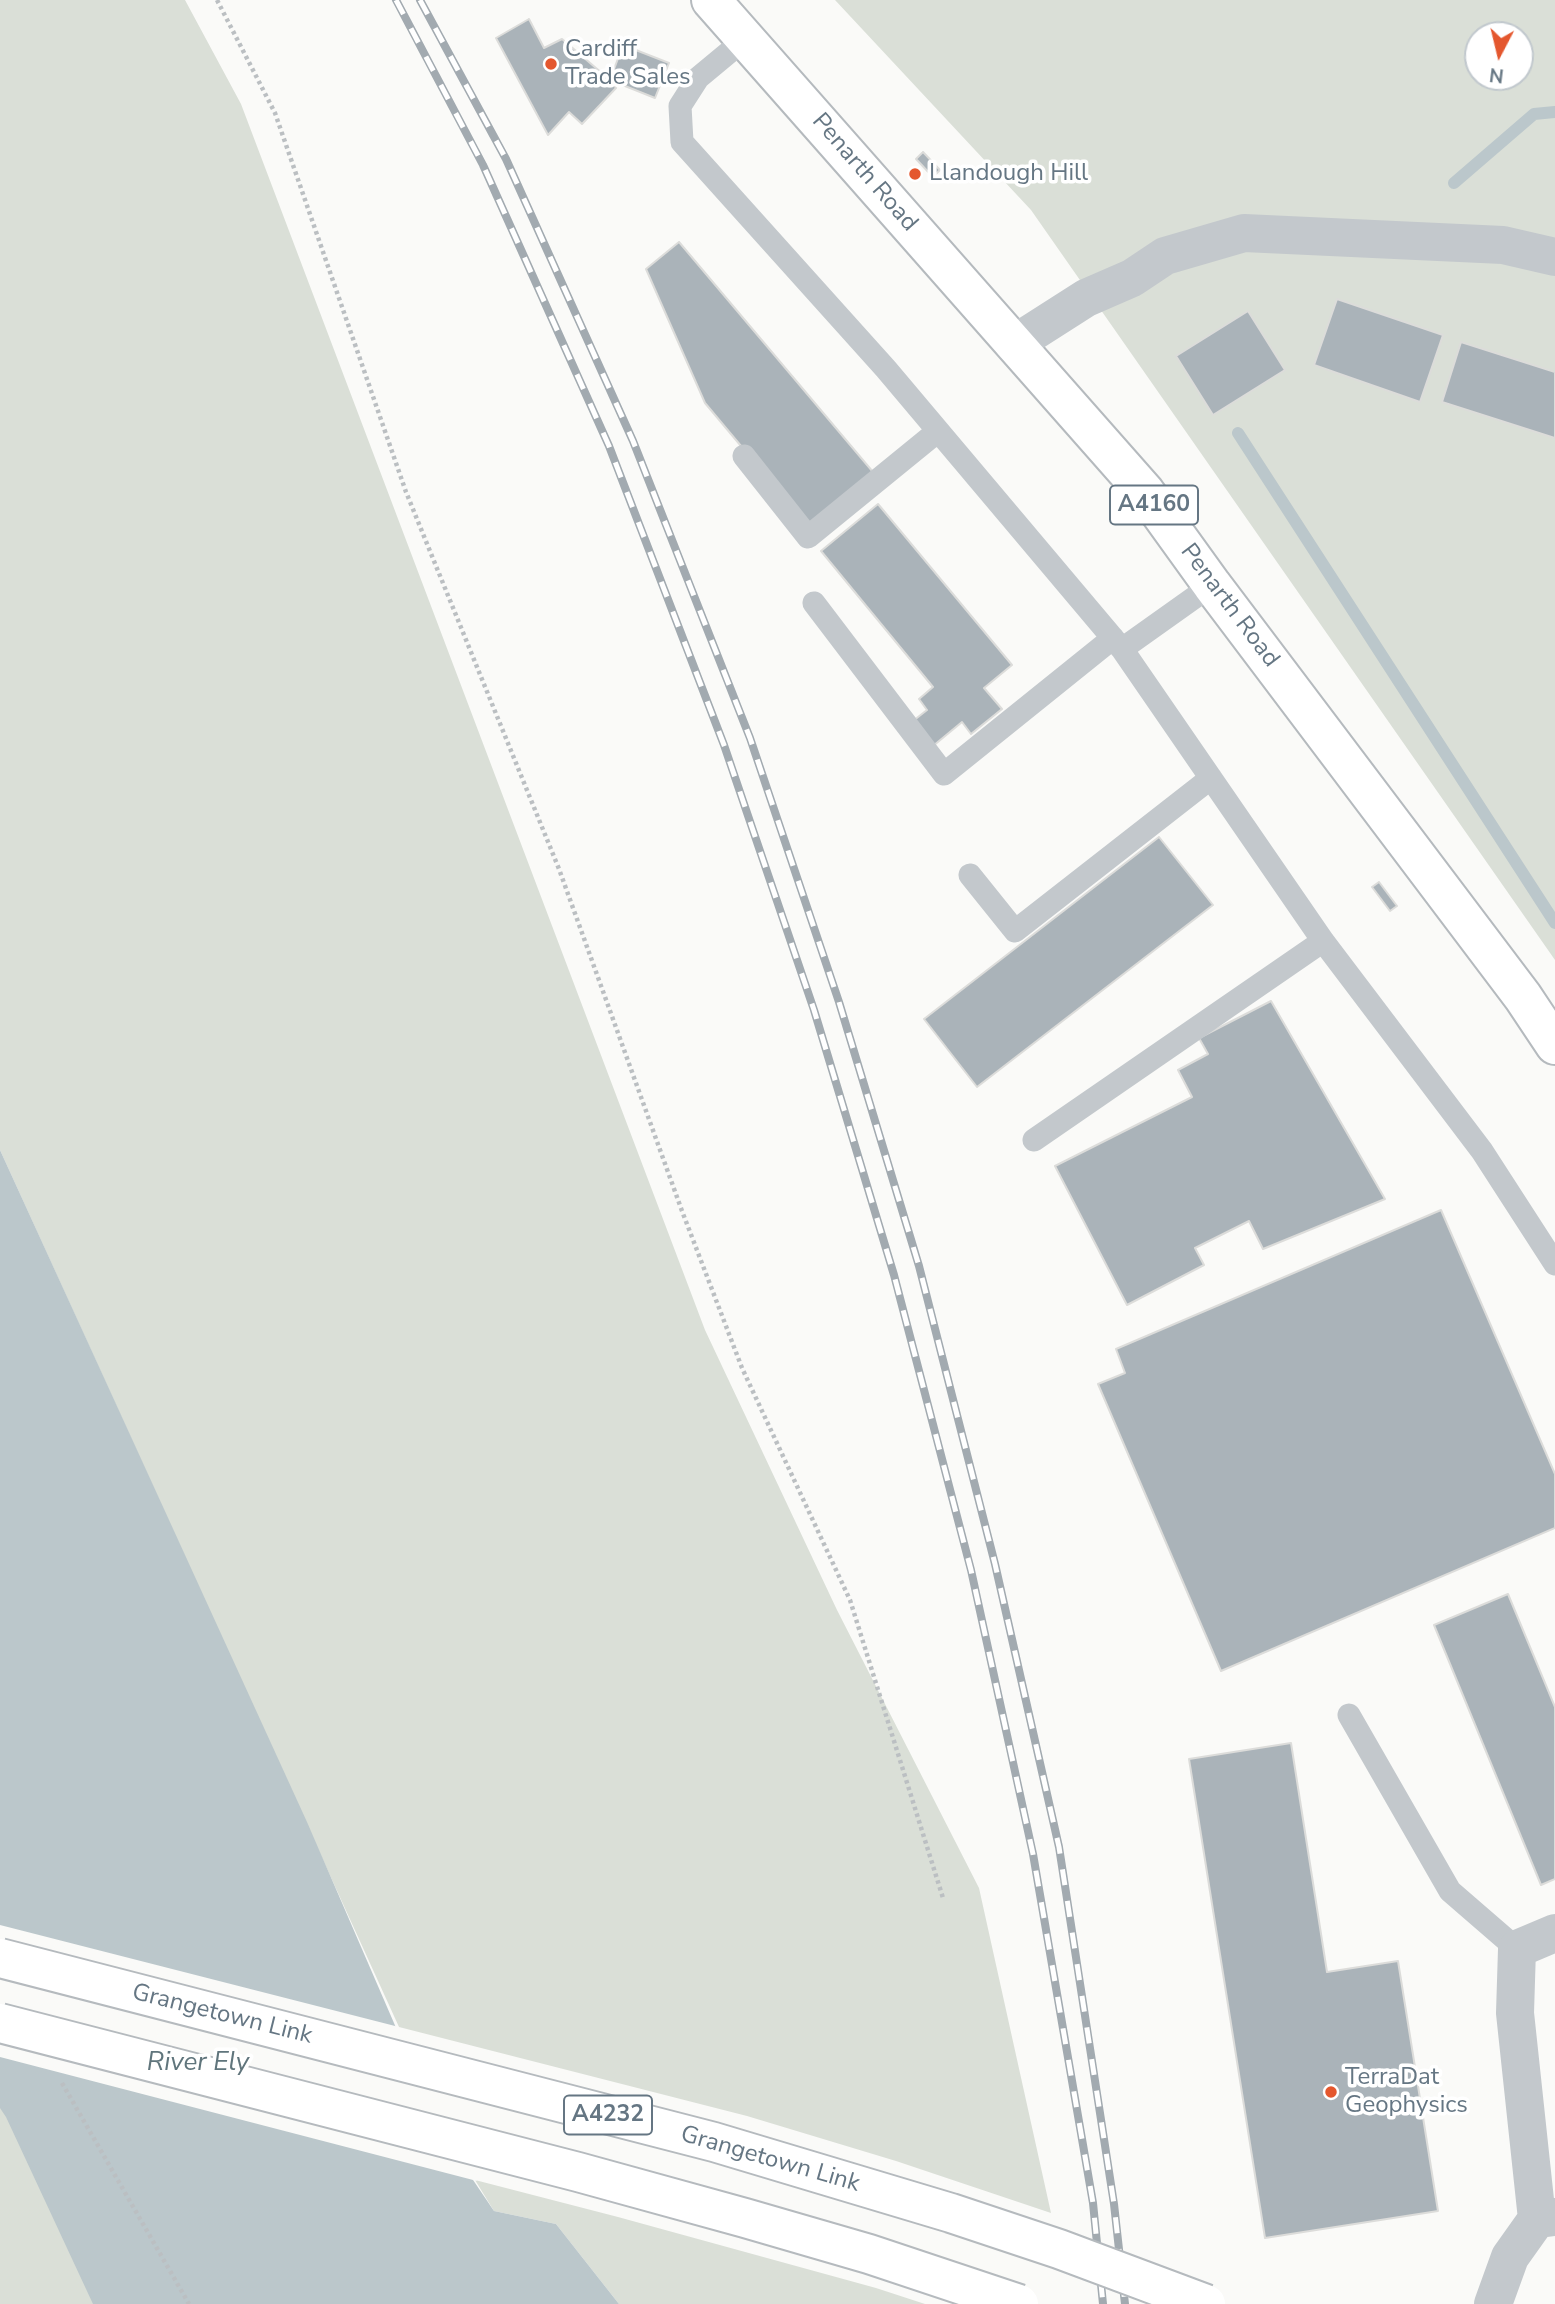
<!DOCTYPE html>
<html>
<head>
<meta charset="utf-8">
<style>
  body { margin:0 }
  #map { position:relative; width:1555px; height:2304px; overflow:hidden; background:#fafaf8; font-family:"Nunito Sans",sans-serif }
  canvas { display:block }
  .north { position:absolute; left:1464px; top:21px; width:70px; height:70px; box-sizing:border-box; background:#fff; border:2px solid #c1c8cd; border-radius:50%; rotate:187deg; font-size:19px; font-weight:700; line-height:28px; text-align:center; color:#657683 }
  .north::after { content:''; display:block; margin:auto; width:24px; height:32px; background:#e4572e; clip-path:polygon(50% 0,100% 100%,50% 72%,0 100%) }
</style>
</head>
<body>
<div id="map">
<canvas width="1555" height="2304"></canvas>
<div class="north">N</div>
</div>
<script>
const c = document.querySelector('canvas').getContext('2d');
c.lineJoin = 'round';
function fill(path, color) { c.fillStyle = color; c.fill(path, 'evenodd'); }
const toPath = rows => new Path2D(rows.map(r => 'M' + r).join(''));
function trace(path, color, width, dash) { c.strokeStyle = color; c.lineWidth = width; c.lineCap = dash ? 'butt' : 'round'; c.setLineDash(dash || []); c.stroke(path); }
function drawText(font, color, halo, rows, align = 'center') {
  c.font = font + ' "Nunito Sans",sans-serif'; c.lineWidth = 7; c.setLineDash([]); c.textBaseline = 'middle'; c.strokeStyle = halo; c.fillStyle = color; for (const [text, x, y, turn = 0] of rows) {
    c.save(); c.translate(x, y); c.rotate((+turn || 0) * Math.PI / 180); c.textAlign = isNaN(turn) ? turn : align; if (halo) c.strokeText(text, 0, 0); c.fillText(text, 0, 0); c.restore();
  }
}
const green = toPath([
  [0,0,185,0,241,104,705,1330,837,1610,979,1888,1051,2213,896,2161,747,2116,399,2027,0,1150],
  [835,0,1555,0,1555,960,1031,210],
  [1478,35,1520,35,1520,77,1478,77],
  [0,2092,104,2304,0,2304],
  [475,2180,618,2217,876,2288,925,2304,619,2304,556,2224,494,2211]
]);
const water = toPath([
  [0,1150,307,1822,442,2134,494,2211,556,2224,619,2304,93,2304,6,2117,0,2108]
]);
const pier = toPath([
  [0,1925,399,2027,445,2132,477,2181,0,2057]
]);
const stream = toPath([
  [1454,183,1534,114,1555,112],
  [1238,433,1555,923]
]);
const building = toPath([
  [529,19,544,48,562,39,610,80,616,88,582,124,569,112,548,135,496,38,529,19],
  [623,45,669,63,655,98,610,80,623,45],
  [923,152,940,170,933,177,916,159,923,152],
  [679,242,873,472,808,526,705,403,646,269,679,242],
  [1337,299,1443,335,1420,402,1314,365,1337,299],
  [1248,311,1285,370,1213,415,1176,356,1248,311],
  [1461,342,1555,372,1555,438,1442,402,1461,342],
  [878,504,1012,665,984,688,1002,709,971,734,962,722,933,746,913,721,927,710,919,699,933,687,821,551,878,504],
  [1159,837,1213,905,977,1087,924,1019,1159,837],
  [1379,882,1397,906,1390,911,1372,887,1379,882],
  [1271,1001,1385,1199,1263,1249,1249,1221,1195,1248,1204,1265,1127,1305,1055,1166,1192,1097,1178,1070,1208,1054,1199,1038,1271,1001],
  [1441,1210,1555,1474,1555,1528,1221,1671,1098,1384,1125,1373,1116,1349,1441,1210],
  [1508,1594,1555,1707,1555,1879,1541,1885,1434,1625,1508,1594],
  [1291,1743,1327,1972,1398,1961,1438,2211,1265,2238,1189,1759,1291,1743]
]);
const path = toPath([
  [217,0,275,113,406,492,559,869,682,1211,742,1368,850,1600,943,1898],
  [62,2083,189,2304]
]);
const service = toPath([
  [745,39,698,78,680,106,682,142,886,369,1122,649],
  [744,456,808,537,938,431],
  [1212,585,1122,649,1323,941,1482,1151,1555,1264],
  [814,603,944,774,1113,638],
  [970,875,1015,931,1211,778],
  [1034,1140,1323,941],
  [1349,1715,1450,1891,1517,1949]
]);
const minor = toPath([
  [1014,344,1086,298,1132,278,1165,256,1244,233,1503,245,1555,257],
  [1537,2219,1515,2013,1517,1949,1555,1933],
  [1493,2304,1510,2257,1537,2219,1555,2217]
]);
const primary = toPath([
  [711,0,1145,492,1212,585,1523,997,1555,1045]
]);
const rail = toPath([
  [396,0,483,165,609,446,724,745,814,1010,894,1275,971,1570,1033,1854,1093,2203,1103,2304],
  [420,0,506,159,633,441,750,738,839,1002,919,1266,995,1564,1059,1847,1114,2204,1125,2304]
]);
const primaryBridge = toPath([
  [0,1958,714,2142,951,2213,1059,2249,1206,2304],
  [0,2023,578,2172,745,2218,869,2254,1019,2304]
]);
const markers = [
  [551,64,7,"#e4572e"],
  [915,174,7,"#e4572e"],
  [1331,2092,7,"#e4572e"]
];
const shields = [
  [1154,505,88],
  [608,2115,88]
];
const shieldNames = [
  ["A4160",1154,505],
  ["A4232",608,2115]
];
const poiNames = [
  ["Cardiff",565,50],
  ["Trade Sales",565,78],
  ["Llandough Hill",929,174],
  ["TerraDat",1345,2078],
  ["Geophysics",1345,2106]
];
const streetNames = [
  ["Penarth Road",864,173,49],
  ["Penarth Road",1229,606,53],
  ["Grangetown Link",222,2015,14],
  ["Grangetown Link",770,2160,16]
];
const waterNames = [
  ["River Ely",198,2064]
];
fill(green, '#dadfd7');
fill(water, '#bbc7cb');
fill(pier, '#fafaf8');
trace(stream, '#bbc7cb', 12);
fill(building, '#aab3b9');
trace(building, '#dcdcda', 2);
trace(primary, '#b5babe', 42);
trace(path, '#bbbfc2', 4.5, [3.5, 3.5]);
trace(service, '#c3c8cc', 23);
trace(minor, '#c3c8cc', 38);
trace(primary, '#fff', 38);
trace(rail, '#a2aab0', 8);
trace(rail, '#fff', 5, [16]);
trace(primaryBridge, '#b5babe', 42, []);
trace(primaryBridge, '#fff', 38);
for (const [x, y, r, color] of markers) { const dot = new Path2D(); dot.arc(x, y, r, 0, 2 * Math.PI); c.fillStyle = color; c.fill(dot); trace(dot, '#fff', 2.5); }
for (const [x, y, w] of shields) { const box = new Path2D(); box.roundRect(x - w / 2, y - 19.5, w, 39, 5); c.fillStyle = '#fff'; c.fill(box); trace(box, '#657683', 2); }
drawText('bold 23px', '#657683', null, shieldNames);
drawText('24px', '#657683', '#fff', poiNames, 'left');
drawText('24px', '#657683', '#fff', streetNames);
drawText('italic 26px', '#60757c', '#fff', waterNames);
</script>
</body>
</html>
